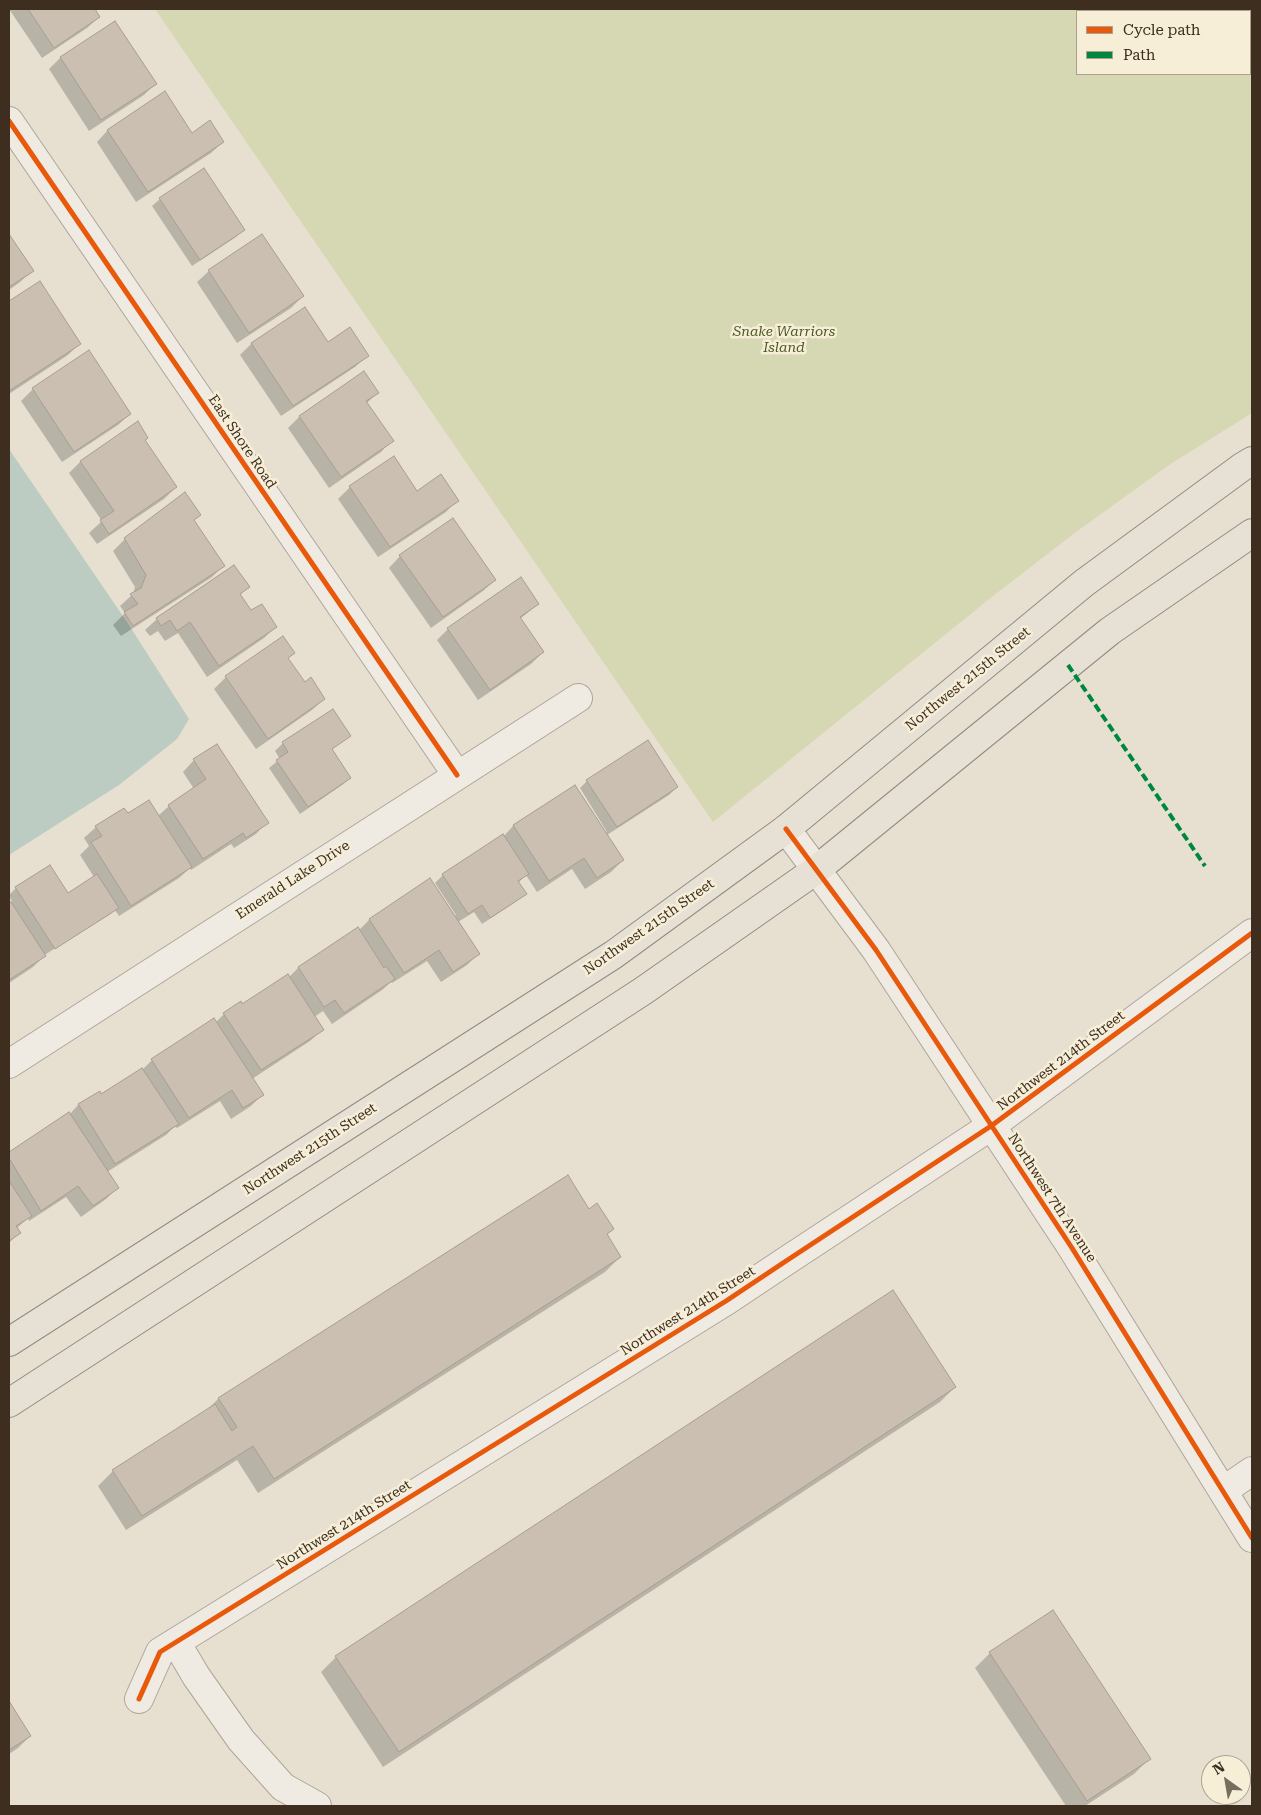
<!DOCTYPE html>
<html>
<head>
<meta charset="utf-8">
<style>
  body { margin:0 }
  #map { position:relative; width:1261px; height:1815px; overflow:hidden; background:#e7e0d1; font-family:"Roboto Serif",serif }
  canvas { display:block }
  .frame { position:absolute; inset:0; border:10px solid #3d2e20; pointer-events:none }
  .legend { position:absolute; left:1076px; top:10px; width:175px; height:65px; box-sizing:border-box; background:#f7eed8; border:1px solid #ada18e; margin:0; padding:6px 9px; list-style:none; font-size:15px; color:#3d2e20 }
  .legend li { display:flex; align-items:center; gap:10px; height:25px }
  .legend b { width:25px; border:1px solid #ada18e }
  .north { position:absolute; left:1201px; top:1755px; width:50px; height:50px; box-sizing:border-box; background:#f7eed8; border:1px solid #ada18e; border-radius:50%; rotate:328deg; font-size:14px; font-weight:700; line-height:20px; text-align:center; color:#3d2e20 }
  .north::after { content:''; display:block; margin:auto; width:18px; height:22px; background:#786c5e; clip-path:polygon(50% 0,100% 100%,50% 72%,0 100%) }
</style>
</head>
<body>
<div id="map">
<canvas width="1261" height="1815"></canvas>
<div class="frame"></div>
<ul class="legend">
<li><b style="height:6px;background:#e8590c"></b>Cycle path</li>
<li><b style="height:6px;background:#00873e"></b>Path</li>
</ul>
<div class="north">N</div>
</div>
<script>
const c = document.querySelector('canvas').getContext('2d');
c.lineJoin = 'round';
function fill(path, color) { c.fillStyle = color; c.fill(path, 'evenodd'); }
const toPath = rows => new Path2D(rows.map(r => 'M' + r).join(''));
function trace(path, color, width, dash) { c.strokeStyle = color; c.lineWidth = width; c.lineCap = dash ? 'butt' : 'round'; c.setLineDash(dash || []); c.stroke(path); }
function drawText(font, color, halo, rows, align = 'center') {
  c.font = font + ' "Roboto Serif",serif'; c.lineWidth = 5; c.setLineDash([]); c.textBaseline = 'middle'; c.strokeStyle = halo; c.fillStyle = color; for (const [text, x, y, turn = 0] of rows) {
    c.save(); c.translate(x, y); c.rotate((+turn || 0) * Math.PI / 180); c.textAlign = isNaN(turn) ? turn : align; if (halo) c.strokeText(text, 0, 0); c.fillText(text, 0, 0); c.restore();
  }
}
const green = toPath([
  [155,9,1252,9,1252,413,1169,465,1076,532,993,596,713,822],
  [1077,11,1250,11,1250,74,1077,74]
]);
const water = toPath([
  [9,449,129,625,189,719,177,739,119,785,9,855]
]);
const shadow = toPath([
  [9,9,93,9,99,17,87,28,42,58],
  [115,22,155,84,144,95,89,131,49,69,60,58],
  [108,130,192,134,223,142,211,153,136,202,97,142],
  [160,199,243,230,236,237,192,266,152,206],
  [9,236,32,271,20,282,9,290],
  [209,271,303,296,291,308,237,343,197,282],
  [39,282,80,343,68,355,9,394,9,302],
  [252,343,327,344,367,356,355,367,281,416,240,355],
  [89,352,130,414,118,425,62,462,21,401,33,389],
  [364,373,377,393,367,403,392,440,381,452,329,488,288,428,299,417],
  [137,423,144,441,176,487,164,499,97,544,89,533,102,521,69,473,80,462],
  [350,487,417,492,457,500,446,512,378,557,338,499],
  [199,515,193,521,223,566,212,577,121,636,113,625,125,613,120,606,133,594,135,587,113,551,125,539],
  [400,556,495,580,483,591,431,628,389,568],
  [248,587,240,595,251,612,276,627,264,638,207,677,178,633,165,641,158,631,150,636,145,630,157,619],
  [538,604,520,619,543,652,531,664,478,700,437,640,448,629],
  [283,638,287,659,304,683,324,699,312,710,256,749,214,689,226,677],
  [350,735,331,750,350,778,342,785,300,814,269,768,280,759,275,751,283,743],
  [194,760,267,822,256,834,234,848,231,844,191,870,190,868,179,878,119,916,115,910,109,915,46,954,33,967,9,983,9,905,12,902,9,895,16,888,68,894,94,877,80,855,89,846,84,838,96,827,127,815,158,816,169,806,194,789,183,772],
  [587,781,677,787,669,795,607,835,623,860,611,872,585,889,572,869,537,892,526,875,518,883,525,894,517,901,482,924,474,912,458,922,479,953,467,965,441,982,427,961,392,983,391,982,382,990,332,1024,323,1011,314,1017,322,1030,310,1041,252,1079,262,1095,251,1106,231,1119,220,1101,177,1128,175,1126,166,1135,107,1172,117,1188,106,1199,81,1217,66,1197,29,1221,28,1218,16,1229,19,1233,9,1243,9,1154,69,1115,78,1105,99,1092,101,1095,142,1070,152,1060,213,1020,215,1023,224,1014,242,1006,288,978,298,968,357,929,358,931,369,920,430,880,454,917,456,915,435,883,443,875,503,837,513,826,575,787,605,833,607,832,580,788],
  [567,1176,589,1210,612,1229,606,1235,620,1257,605,1272,258,1493,237,1460,126,1530,98,1486,113,1471,205,1412,218,1399],
  [955,1387,940,1402,383,1767,321,1672,336,1657],
  [990,1653,1149,1759,1134,1774,1085,1806,1066,1806,975,1668],
  [9,1703,30,1736,18,1748,9,1754]
]);
const building = toPath([
  [28,9,95,9,100,17,54,48,28,9],
  [115,21,157,84,101,120,60,57,115,21],
  [165,91,192,133,210,120,224,142,148,192,107,130,165,91],
  [204,168,245,230,200,260,159,198,204,168],
  [9,234,34,271,9,287,9,234],
  [262,234,304,296,249,333,208,270,262,234],
  [40,281,81,344,9,391,9,301,40,281],
  [305,307,328,342,350,327,369,356,293,406,251,343,305,307],
  [89,350,131,414,74,452,32,388,89,350],
  [364,371,379,393,366,401,394,441,341,477,299,416,364,371],
  [138,421,148,438,145,440,177,487,109,534,100,520,114,511,80,461,138,421],
  [394,456,417,491,441,474,459,501,390,547,349,486,394,456],
  [185,492,201,515,194,520,225,566,133,626,124,612,138,604,130,594,141,588,146,575,124,538,185,492],
  [453,518,496,580,443,617,399,555,453,518],
  [234,565,250,587,240,594,251,610,262,604,277,627,219,666,190,622,177,631,170,620,161,626,156,618,234,565],
  [521,577,539,604,520,617,544,652,490,690,447,628,521,577],
  [283,636,295,653,288,658,305,682,311,677,325,699,268,739,225,676,283,636],
  [333,709,351,736,332,749,351,778,308,807,276,760,288,752,282,742,333,709],
  [648,740,678,787,617,827,586,780,648,740],
  [217,744,269,823,246,838,243,833,203,859,168,805,206,779,193,759,217,744],
  [575,785,624,860,597,878,584,858,549,881,513,825,575,785],
  [149,800,192,867,131,906,91,842,102,836,95,826,124,808,128,813,149,800],
  [503,834,529,874,518,881,527,894,490,918,482,905,468,914,442,874,503,834],
  [50,865,68,893,97,874,119,908,55,949,15,887,50,865],
  [430,878,480,954,453,972,439,950,404,973,369,919,430,878],
  [11,902,46,956,9,980,9,903,11,902],
  [358,927,384,968,386,966,395,979,344,1013,335,1000,324,1007,298,967,358,927],
  [288,974,324,1030,261,1070,223,1013,241,1001,242,1004,288,974],
  [214,1018,264,1095,243,1108,232,1090,189,1118,151,1059,214,1018],
  [142,1068,179,1124,115,1164,78,1104,100,1091,101,1094,142,1068],
  [69,1112,119,1188,93,1206,78,1186,41,1211,9,1158,9,1152,69,1112],
  [568,1175,589,1209,597,1203,614,1229,607,1234,621,1257,274,1479,253,1446,142,1516,112,1470,215,1404,232,1431,237,1427,218,1398,568,1175],
  [9,1181,32,1216,16,1226,21,1233,9,1241,9,1181],
  [893,1290,956,1387,399,1752,335,1656,893,1290],
  [1053,1610,1151,1759,1087,1801,989,1652,1053,1610],
  [9,1701,31,1736,9,1750,9,1701]
]);
const minor = toPath([
  [9,121,457,775],
  [786,829,876,950,1072,1248,1252,1538],
  [9,1064,578,698],
  [1223,1491,1252,1471],
  [176,1642,196,1676,241,1740,283,1787,317,1806],
  [139,1699,160,1652,726,1301,783,1263,991,1126,1252,933]
]);
const major = toPath([
  [9,1342,613,955,786,829,1084,583,1242,467,1252,461],
  [9,1403,643,991,816,870,1110,631,1252,533]
]);
const quiet = toPath([
  [1068,665,1205,866]
]);
const cycleway = toPath([
  [9,121,457,775],
  [786,829,876,950,1072,1248,1252,1538],
  [139,1699,160,1652,726,1301,783,1263,991,1126,1252,933]
]);
const parkNames = [
  ["Snake Warriors",784,332],
  ["Island",784,348]
];
const streetNames = [
  ["East Shore Road",242,442,56],
  ["Northwest 215th Street",968,679,-39],
  ["Emerald Lake Drive",293,880,-33],
  ["Northwest 215th Street",649,927,-35],
  ["Northwest 214th Street",1061,1061,-37],
  ["Northwest 215th Street",310,1149,-33],
  ["Northwest 7th Avenue",1052,1198,57],
  ["Northwest 214th Street",688,1311,-32],
  ["Northwest 214th Street",344,1525,-32]
];
fill(green, '#d6d7b3');
fill(water, '#bcccc2');
fill(shadow, '#0003');
fill(building, '#cbbfb2');
trace(building, '#a89c90', 1);
trace(minor, '#ada599', 30);
trace(major, '#928b80', 30);
trace(minor, '#efebe3', 28);
trace(major, '#e6e1d4', 28);
trace(quiet, '#00873e', 4, [8, 4]);
trace(cycleway, '#e8590c', 5);
drawText('italic 14px', '#4d5a26', '#f7eed8', parkNames);
drawText('14px', '#3d2e20', '#f7eed8', streetNames);
</script>
</body>
</html>
